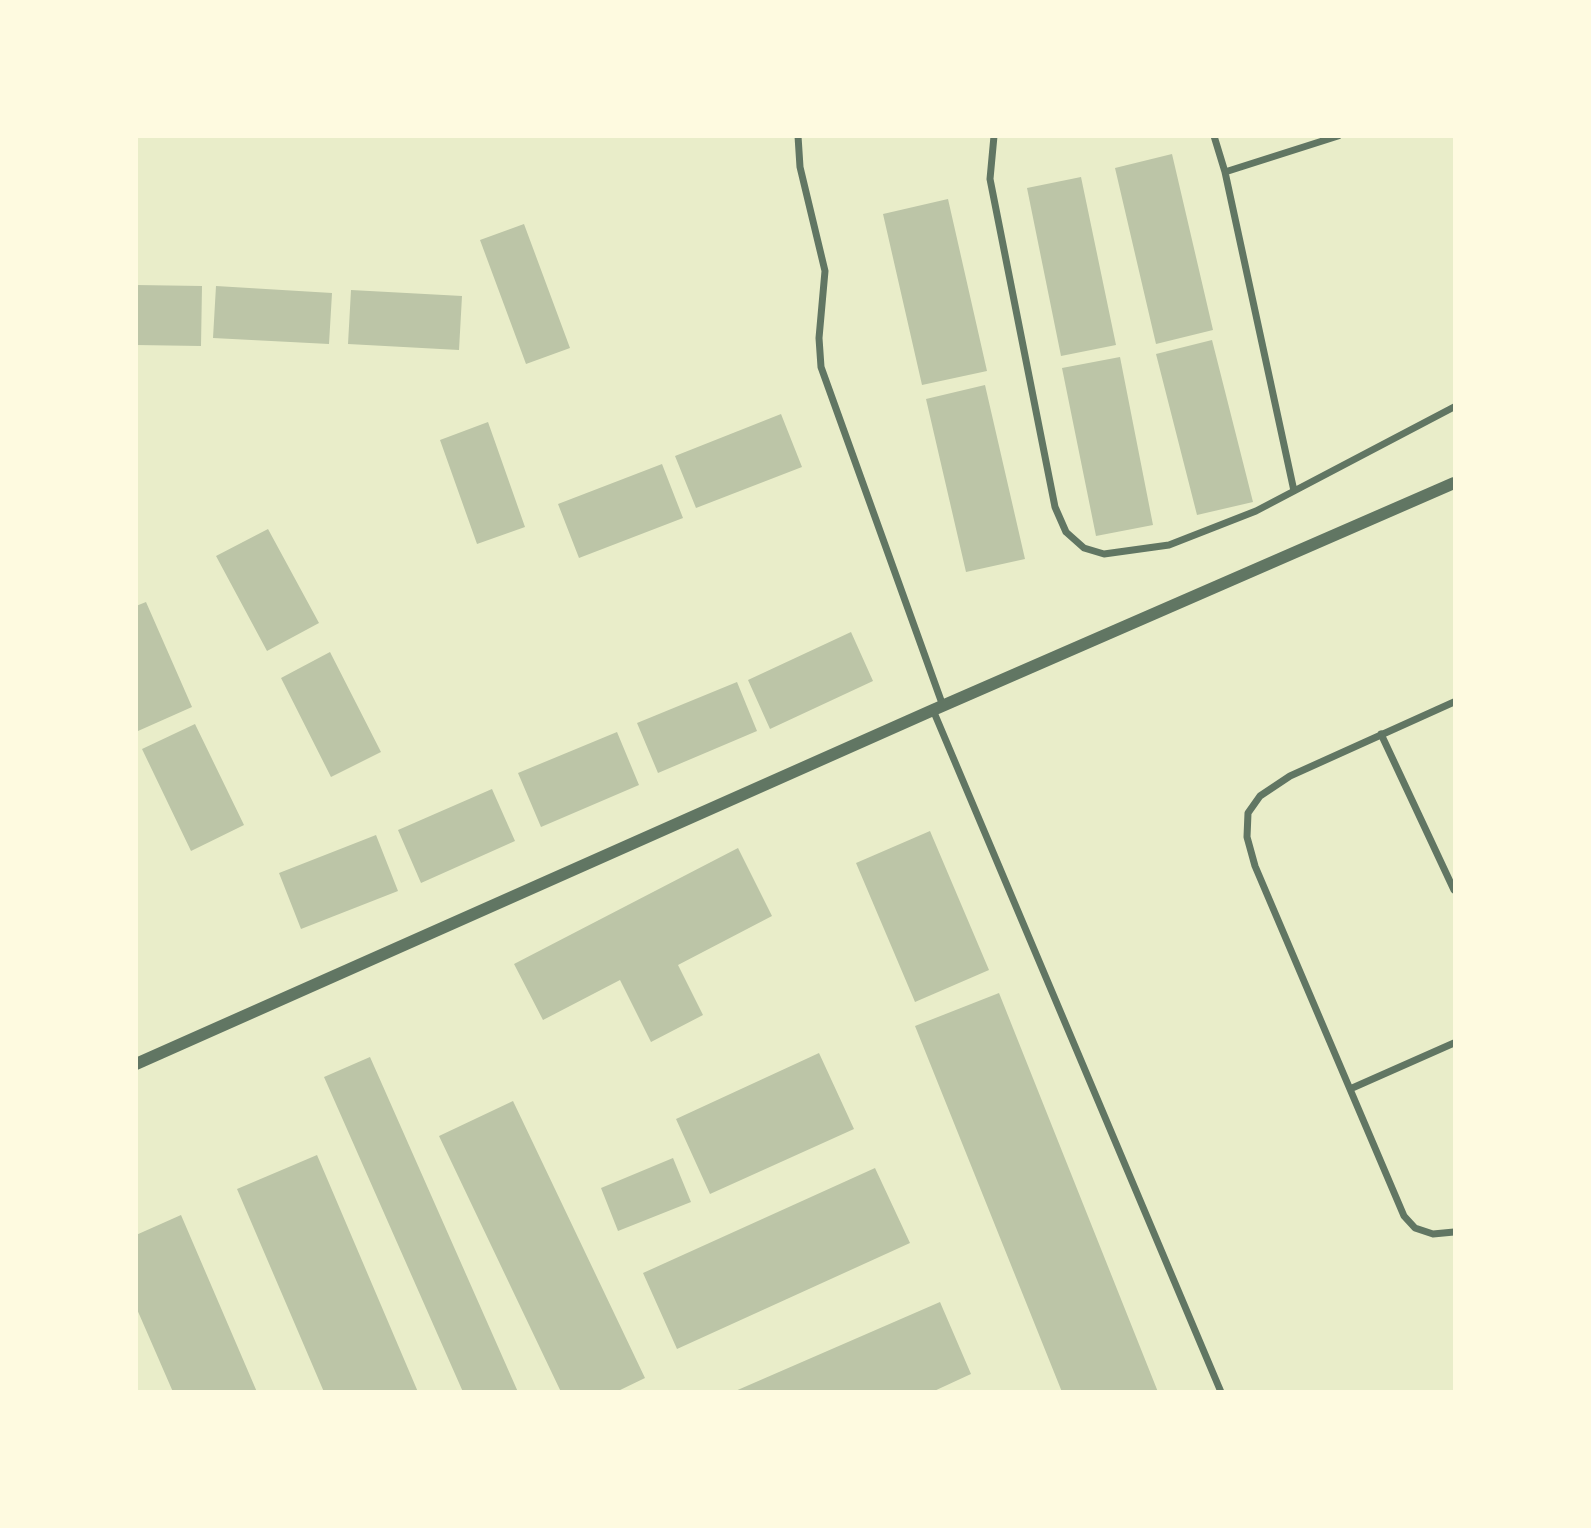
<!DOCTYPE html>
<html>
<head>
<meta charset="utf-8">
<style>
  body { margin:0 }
  #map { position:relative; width:1591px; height:1528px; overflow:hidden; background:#e9edc9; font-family:Barlow,sans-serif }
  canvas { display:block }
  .frame { position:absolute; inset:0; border:138px solid #fefae0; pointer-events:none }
</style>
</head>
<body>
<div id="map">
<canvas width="1591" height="1528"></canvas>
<div class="frame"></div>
</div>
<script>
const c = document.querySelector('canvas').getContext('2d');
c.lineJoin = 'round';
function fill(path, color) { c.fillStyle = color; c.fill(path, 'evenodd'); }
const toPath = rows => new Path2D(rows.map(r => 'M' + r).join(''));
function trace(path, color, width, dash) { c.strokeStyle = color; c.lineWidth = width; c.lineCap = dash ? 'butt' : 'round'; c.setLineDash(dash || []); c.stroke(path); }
const building = toPath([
  [1172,154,1213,330,1156,344,1115,168],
  [1081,177,1116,345,1061,356,1027,188],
  [948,199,987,371,922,385,883,214],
  [524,224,570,348,526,364,480,240],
  [136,285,202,286,201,346,136,345],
  [216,286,332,293,329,344,213,338],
  [351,290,462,296,459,350,348,344],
  [1212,340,1253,502,1197,515,1156,354],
  [1120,357,1153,525,1096,536,1062,368],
  [985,385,1025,559,966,572,926,399],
  [781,414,802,467,696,508,675,456],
  [488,422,525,527,477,544,440,440],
  [662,464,683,518,579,558,558,504],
  [268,529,319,623,267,651,216,556],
  [146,602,192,707,138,731,136,606],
  [851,632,873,681,770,729,748,680],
  [330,652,381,752,331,777,281,678],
  [737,682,757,731,658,773,637,723],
  [195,724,244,825,191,851,142,749],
  [617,732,639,785,541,827,518,773],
  [492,789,515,841,421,883,398,830],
  [930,831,989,970,915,1002,856,863],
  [376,835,398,891,301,929,279,873],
  [738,848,772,916,678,965,703,1015,651,1042,620,980,543,1020,514,964],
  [999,993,1158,1392,1062,1392,915,1026],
  [819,1053,854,1129,710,1194,676,1119],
  [370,1057,518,1392,463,1392,324,1077],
  [513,1101,645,1378,616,1392,561,1392,439,1136],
  [317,1155,418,1392,324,1392,237,1189],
  [673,1158,691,1202,618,1231,601,1188],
  [875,1168,910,1243,677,1349,643,1273],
  [181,1215,257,1392,173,1392,136,1307,136,1235],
  [940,1302,971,1374,932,1392,733,1392]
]);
const minor = toPath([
  [798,136,800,167,825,271,819,338,821,367,943,706],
  [994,136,990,179,1055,507,1066,532,1084,548,1104,554,1169,545,1256,511,1454,407],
  [1214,136,1225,172,1294,491],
  [1225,172,1338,136],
  [1454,702,1290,776,1260,796,1248,813,1247,837,1255,866,1404,1216,1415,1228,1433,1234,1454,1232],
  [933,710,1221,1392],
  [1381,734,1454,890],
  [1350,1089,1454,1043]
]);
const tertiary = toPath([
  [136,1064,933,710,1454,483]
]);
fill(building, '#bcc5a7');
trace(minor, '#617663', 7);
trace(tertiary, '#617663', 12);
</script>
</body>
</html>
